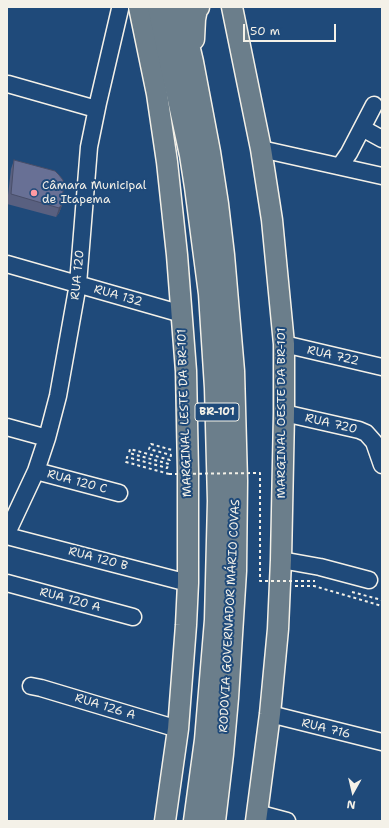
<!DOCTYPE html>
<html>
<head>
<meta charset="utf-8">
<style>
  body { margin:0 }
  #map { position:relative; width:389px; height:828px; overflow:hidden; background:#1f4a7a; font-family:"Shantell Sans",sans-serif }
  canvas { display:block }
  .frame { position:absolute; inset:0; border:8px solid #f4f1e8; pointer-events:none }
  .north { position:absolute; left:333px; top:772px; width:40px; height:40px; -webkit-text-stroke:3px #1f4a7a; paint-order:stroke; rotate:188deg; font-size:11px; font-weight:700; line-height:16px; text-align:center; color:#f4f1e8 }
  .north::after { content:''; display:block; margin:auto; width:14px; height:18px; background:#f4f1e8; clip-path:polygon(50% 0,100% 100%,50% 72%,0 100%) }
  .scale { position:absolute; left:243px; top:24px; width:93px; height:18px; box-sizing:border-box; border:2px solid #f4f1e8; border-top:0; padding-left:5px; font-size:12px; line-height:14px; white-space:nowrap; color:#f4f1e8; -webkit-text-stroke:3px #1f4a7a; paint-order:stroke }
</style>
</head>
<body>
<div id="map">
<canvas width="389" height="828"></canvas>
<div class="frame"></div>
<div class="north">N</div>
<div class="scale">50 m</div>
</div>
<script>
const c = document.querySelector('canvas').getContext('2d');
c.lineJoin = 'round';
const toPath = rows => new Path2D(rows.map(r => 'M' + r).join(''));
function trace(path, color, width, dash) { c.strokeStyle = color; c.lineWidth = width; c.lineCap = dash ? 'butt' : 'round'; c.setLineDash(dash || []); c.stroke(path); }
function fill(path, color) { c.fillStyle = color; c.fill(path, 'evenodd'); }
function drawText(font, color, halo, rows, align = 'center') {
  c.font = font + ' "Shantell Sans",sans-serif'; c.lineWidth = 4; c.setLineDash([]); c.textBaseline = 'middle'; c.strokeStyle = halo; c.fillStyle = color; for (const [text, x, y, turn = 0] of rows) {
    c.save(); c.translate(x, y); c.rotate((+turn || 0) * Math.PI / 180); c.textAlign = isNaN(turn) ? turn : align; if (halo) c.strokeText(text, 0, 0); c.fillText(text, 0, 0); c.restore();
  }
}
const path = toPath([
  [169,474,126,462,127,457,167,468,169,464,129,453,130,449,170,460,171,455,149,449,151,444,172,450],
  [295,586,314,586,382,606],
  [352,592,382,600]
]);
const minor = toPath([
  [8,84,96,109],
  [362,128,382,139],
  [261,149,382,176],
  [340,166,349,153,374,105],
  [7,264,182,314],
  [284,344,382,367],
  [284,413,359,430,366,433,374,442,382,465],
  [7,427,47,438],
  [36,471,119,493],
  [7,533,36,471,47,438,58,396,78,284,89,147,98,103,120,9],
  [7,536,188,583],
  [281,560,320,567,369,580],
  [7,583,133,617],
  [31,686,41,688,178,729],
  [270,714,382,742],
  [257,813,287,821]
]);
const major = toPath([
  [139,7,157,94,167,162,177,255,186,371,188,472,188,583,186,625,178,729,165,821],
  [232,7,261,149,272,220,284,344,284,413,281,560,278,629,270,714,256,821]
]);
const highway = toPath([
  [159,7,191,155,196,187,210,294,216,388,219,501,216,620,206,740,195,821],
  [179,7,192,62,209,152,217,204,223,255,233,371,236,481,235,571,227,698,222,754,214,821],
  [193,39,194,19,196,9,198,7]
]);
const pathBridge = toPath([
  [169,474,260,473,260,581,315,581]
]);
const wall = toPath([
  [14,160,63,203,59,213,56,217,7,204,11,169]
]);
const shadedWall = toPath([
  [63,203,59,213,56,217,59,208]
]);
const building = toPath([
  [14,160,55,171,59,175,63,180,64,186,62,197,63,203,59,208,11,194,14,160]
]);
const markers = [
  [34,193,4,"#ff9aa2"]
];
const shields = [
  [217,412,44]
];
const shieldNames = [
  ["BR-101",217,412]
];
const poiNames = [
  ["Câmara Municipal",42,186],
  ["de Itapema",42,200]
];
const streetNames = [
  ["RUA 120",78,275,-84],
  ["RUA 132",118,296,16],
  ["RUA 722",333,356,13],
  ["MARGINAL LESTE DA BR-101",185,413,-92],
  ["MARGINAL OESTE DA BR-101",282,413,-90],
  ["RUA 720",331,424,13],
  ["RUA 120 C",77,482,15],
  ["RUA 120 B",98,559,15],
  ["RUA 120 A",70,600,15],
  ["RODOVIA GOVERNADOR MÁRIO COVAS",230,616,-87],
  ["RUA 126 A",105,707,17],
  ["RUA 716",326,729,14]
];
trace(minor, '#f4f1e8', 19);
trace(major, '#f4f1e8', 23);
trace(highway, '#f4f1e8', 25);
trace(path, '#f4f1e8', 2, [3, 3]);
trace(minor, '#1f4a7a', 16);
trace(major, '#6b7e8b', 20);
trace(highway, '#6b7e8b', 22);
trace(pathBridge, '#f4f1e8', 2, [3, 3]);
fill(wall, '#596080');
fill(shadedWall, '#494e68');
fill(building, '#687095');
trace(building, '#494e68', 1);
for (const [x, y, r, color] of markers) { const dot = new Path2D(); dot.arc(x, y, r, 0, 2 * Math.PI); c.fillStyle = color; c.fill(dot); trace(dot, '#1f4a7a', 1.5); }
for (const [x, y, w] of shields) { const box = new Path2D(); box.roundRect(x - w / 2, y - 9, w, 18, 3); c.fillStyle = '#1f4a7a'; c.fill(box); trace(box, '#f4f1e8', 1); }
drawText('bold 11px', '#f4f1e8', null, shieldNames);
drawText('12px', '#f4f1e8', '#1f4a7a', poiNames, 'left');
drawText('12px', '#f4f1e8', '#1f4a7a', streetNames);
</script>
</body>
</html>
